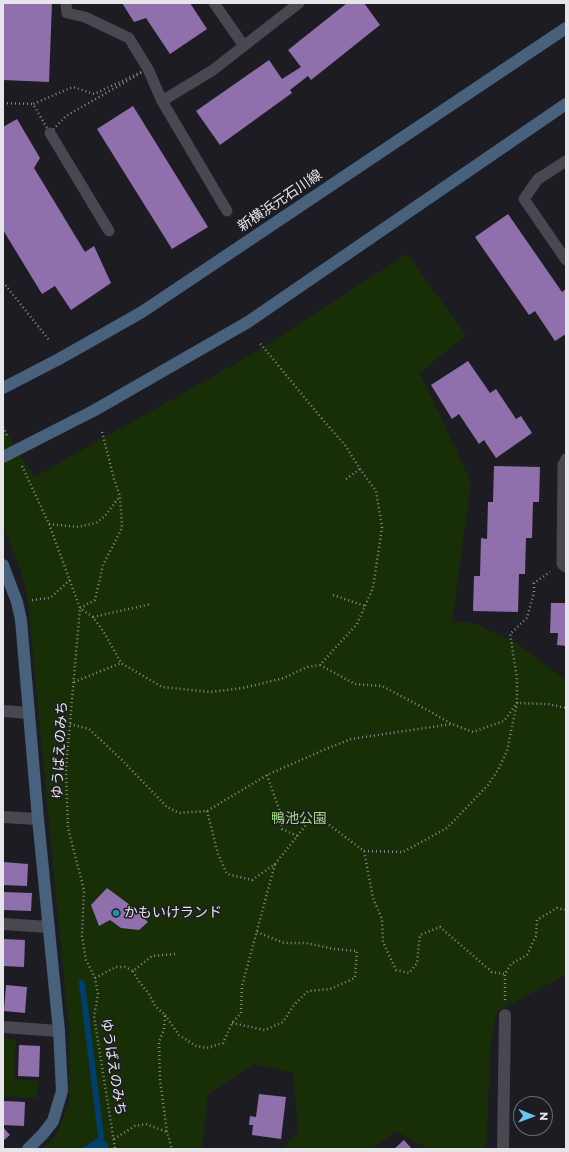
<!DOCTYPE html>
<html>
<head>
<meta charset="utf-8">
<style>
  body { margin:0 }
  #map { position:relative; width:569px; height:1152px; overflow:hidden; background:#1e1c23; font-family:Montserrat,sans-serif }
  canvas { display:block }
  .frame { position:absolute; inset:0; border:4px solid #e6e5ea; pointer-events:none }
  .north { position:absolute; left:513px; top:1096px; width:40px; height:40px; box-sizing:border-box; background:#1e1c23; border:1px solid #6e6c73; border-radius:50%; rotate:91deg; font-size:11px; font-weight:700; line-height:16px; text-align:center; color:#e6e5ea }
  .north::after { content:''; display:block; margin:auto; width:14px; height:18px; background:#68c4f0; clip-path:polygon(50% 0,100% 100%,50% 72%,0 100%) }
</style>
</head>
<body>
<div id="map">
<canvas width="569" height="1152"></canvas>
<div class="frame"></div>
<div class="north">N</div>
</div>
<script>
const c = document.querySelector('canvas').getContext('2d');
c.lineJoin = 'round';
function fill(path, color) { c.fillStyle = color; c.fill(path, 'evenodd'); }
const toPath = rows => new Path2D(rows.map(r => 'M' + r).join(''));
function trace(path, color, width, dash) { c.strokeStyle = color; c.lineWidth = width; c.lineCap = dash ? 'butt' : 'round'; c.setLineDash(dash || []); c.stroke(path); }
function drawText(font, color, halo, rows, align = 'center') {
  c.font = font + ' Montserrat,"Noto Sans JP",sans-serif'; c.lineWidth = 3; c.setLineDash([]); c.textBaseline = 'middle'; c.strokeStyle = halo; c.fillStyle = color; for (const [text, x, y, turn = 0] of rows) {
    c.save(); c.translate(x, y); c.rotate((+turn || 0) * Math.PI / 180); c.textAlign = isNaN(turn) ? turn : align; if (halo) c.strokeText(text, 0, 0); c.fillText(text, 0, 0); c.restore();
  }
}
const green = toPath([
  [407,254,466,335,420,373,471,482,452,622,473,623,517,643,566,681,566,975,497,1011,491,1044,486,1149,429,1149,396,1131,371,1149,283,1149,298,1131,293,1073,254,1064,208,1094,202,1149,43,1149,58,1132,69,1103,69,1031,28,602,20,568,3,525,3,427,34,477,249,356],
  [3,1038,16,1039,14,1079,39,1081,36,1098,3,1096]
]);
const water = toPath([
  [101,1136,108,1145,108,1149,81,1149]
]);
const stream = toPath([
  [82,983,101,1136]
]);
const building = toPath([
  [3,3,52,3,49,82,3,80],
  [122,3,190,3,207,29,170,54,146,18,134,22],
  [347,3,364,3,380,25,311,80,308,76,290,90,292,93,220,145,196,111,269,60,282,79,301,67,288,50],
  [133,106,208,227,172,249,97,129],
  [17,119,40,158,34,168,85,252,94,246,111,283,71,310,55,286,42,294,3,230,3,127],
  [508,214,562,292,566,289,566,334,555,341,535,311,529,315,475,237],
  [468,361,490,393,496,389,516,419,521,416,532,433,496,458,484,440,479,444,459,414,452,419,431,385],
  [494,466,540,467,539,502,533,502,532,538,526,538,525,574,519,574,518,612,473,611,474,576,480,576,481,538,487,539,488,502,493,502],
  [551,603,566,603,566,646,557,645,558,633,550,633],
  [3,862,28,864,27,886,3,885],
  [107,888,130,905,148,922,139,930,121,928,110,920,99,926,91,905],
  [3,892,32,893,31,911,3,910],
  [4,939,25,940,24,967,3,966],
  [6,985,27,987,25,1013,4,1011],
  [19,1045,40,1046,39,1077,18,1076],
  [259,1094,286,1097,281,1139,252,1135,253,1125,249,1125,250,1116,256,1117],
  [4,1101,25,1102,24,1126,3,1125],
  [3,1127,10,1135,3,1141],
  [404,1140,412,1149,394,1149]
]);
const path = toPath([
  [148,69,66,116,50,133,33,104,73,87,94,94,148,69],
  [3,103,33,104],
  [3,282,49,340],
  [3,427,8,438],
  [102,432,114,479,120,496,122,528,103,565,95,600,80,608,93,617,105,634,121,663,162,687,210,692,243,688,284,678,307,667,320,665,357,624,373,588,382,527,376,491,360,469,345,445,323,420,259,342],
  [22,466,49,524,80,608,66,769,68,828,84,890,82,936,86,960,95,978,98,994,94,1016,115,1149],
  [346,479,360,469],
  [49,524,78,527,96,523,105,516,120,496],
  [333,595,365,606],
  [32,600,50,598,70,580],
  [93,617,151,604],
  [320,665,355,684,382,686,420,706,452,724,473,732,504,721,517,703,517,678,510,634,527,618,534,592,534,583,550,572],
  [74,682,121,663],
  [70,724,89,729,120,758,167,807,179,813,207,811,267,775,326,749,351,739,452,724],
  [267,775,279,809,282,829,297,836],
  [207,811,218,854,227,874,252,880,275,864,310,820,328,824,364,851,373,898,382,919,383,942,396,970,409,973,417,963,420,935,440,927,492,972,505,974],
  [364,851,403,852,447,828,488,785,498,770,507,751,517,703,548,704,566,708],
  [133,971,138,980,149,994,155,1006,165,1015,164,1029,159,1042,160,1080,167,1132,172,1149],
  [95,978,116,967,125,967,133,971,152,956,175,954],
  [505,1000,505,974,511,964,527,955,536,936,537,920,557,908,566,910],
  [165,1015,179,1035,196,1046,207,1048,223,1043,232,1023,241,1013,242,986,275,864],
  [232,1023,265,1030,283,1022,294,1005,308,991,330,989,355,978,357,951,334,949,306,943,284,943,257,932],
  [114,1139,135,1126,146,1124,167,1132]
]);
const lane = toPath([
  [66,3,67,13,85,17,129,38,148,69,162,101,227,211],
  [214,3,244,46],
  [162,101,213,70,299,3],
  [50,133,109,231],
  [566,161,538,179,524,199,566,260],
  [566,459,563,465,562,564,566,567]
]);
const street = toPath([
  [3,711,29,713],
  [3,817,38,819],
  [3,924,49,927],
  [3,1027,59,1031],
  [503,1149,505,1015]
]);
const secondary = toPath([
  [3,388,59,359,142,312,566,28],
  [3,457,95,410,248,322,566,104],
  [3,565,17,602,21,620,38,819,59,1031,62,1091,53,1121,43,1134,28,1149]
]);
const markers = [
  [116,913,4,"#0f9aa8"]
];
const streetNames = [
  ["新横浜元石川線",280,201,-34],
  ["ゆうばえのみち",60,750,-87],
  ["ゆうばえのみち",113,1067,81]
];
const parkNames = [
  ["鴨池公園",299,819]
];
const poiNames = [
  ["かもいけランド",124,913]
];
fill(green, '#182e07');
fill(water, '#003f6e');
trace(stream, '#003f6e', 6);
fill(building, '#906fad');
trace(path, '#8a888e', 2.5, [1, 3]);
trace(lane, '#49474f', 11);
trace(street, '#49474f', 12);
trace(secondary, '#48617d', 12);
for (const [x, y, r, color] of markers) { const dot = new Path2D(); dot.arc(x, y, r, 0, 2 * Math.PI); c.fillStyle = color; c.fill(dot); trace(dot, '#1e1c23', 1.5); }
drawText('14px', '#e6e5ea', '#1e1c23', streetNames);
drawText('14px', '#a5db82', '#1e1c23', parkNames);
drawText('14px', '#e6e5ea', '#1e1c23', poiNames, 'left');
</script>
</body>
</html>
